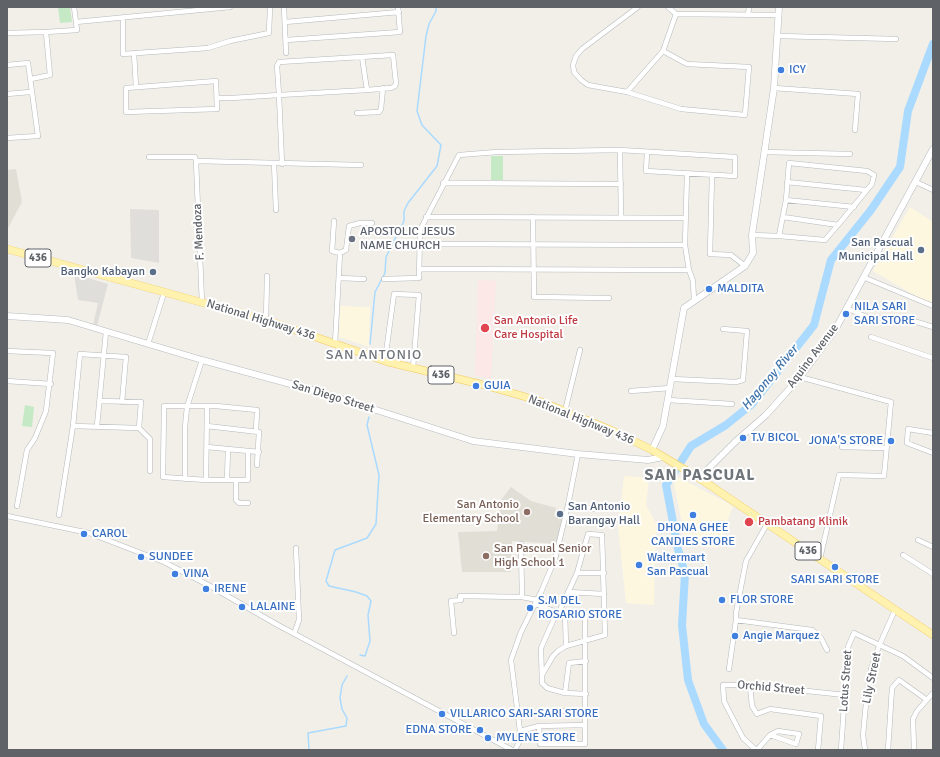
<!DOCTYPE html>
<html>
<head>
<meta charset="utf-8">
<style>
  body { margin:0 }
  #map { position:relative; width:940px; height:757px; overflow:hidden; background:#f1efe8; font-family:Signika,sans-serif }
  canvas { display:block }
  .frame { position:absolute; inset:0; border:8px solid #5f6368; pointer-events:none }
</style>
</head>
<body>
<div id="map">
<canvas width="940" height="757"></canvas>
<div class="frame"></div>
</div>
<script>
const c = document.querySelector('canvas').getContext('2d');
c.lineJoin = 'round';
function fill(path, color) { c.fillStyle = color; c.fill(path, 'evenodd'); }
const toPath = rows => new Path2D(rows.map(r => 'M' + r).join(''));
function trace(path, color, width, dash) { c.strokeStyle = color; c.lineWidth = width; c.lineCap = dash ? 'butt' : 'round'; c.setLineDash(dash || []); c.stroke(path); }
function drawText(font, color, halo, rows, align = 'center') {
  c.font = font + ' Signika,sans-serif'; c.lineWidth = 4; c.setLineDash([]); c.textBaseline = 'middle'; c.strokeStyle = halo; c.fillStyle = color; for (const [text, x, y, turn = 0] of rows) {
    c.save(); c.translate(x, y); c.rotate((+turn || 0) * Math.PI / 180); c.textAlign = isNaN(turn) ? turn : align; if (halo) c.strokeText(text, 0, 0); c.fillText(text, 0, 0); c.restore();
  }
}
const commercial = toPath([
  [910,207,933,222,933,304,928,303,873,271],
  [340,306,370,307,369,347,339,337],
  [624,476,649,478,646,505,656,524,654,605,626,603,618,526],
  [678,477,733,506,718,548,682,544,683,528,674,483]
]);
const industrial = toPath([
  [130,209,159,210,159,263,131,258],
  [74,274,108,284,97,326,93,325,98,303,78,300]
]);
const education = toPath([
  [16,169,22,202,7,230,7,170],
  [511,487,531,501,556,508,554,516,564,519,557,544,512,541,511,572,462,572,458,532,497,531,501,500]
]);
const medical = toPath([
  [478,280,496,281,491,379,475,375]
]);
const green = toPath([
  [58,7,70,7,72,22,60,23],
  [491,156,503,156,503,180,491,180],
  [25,405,34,407,32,427,22,426]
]);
const stream = toPath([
  [370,344,375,292,385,273,386,257,404,221,404,211,408,203,437,166,441,145,422,125,417,111,426,36,429,24,436,11,436,7],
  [360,655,365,656,370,641,368,615,371,601,367,596,356,592,329,586,326,581,335,550,367,538,376,524,379,475,367,425,369,417],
  [309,750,308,733,346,726,347,718,342,709,340,698,342,685,347,676]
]);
const river = toPath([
  [723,750,704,724,688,680,682,625,685,574,678,549,666,485,691,446,726,425,752,404,814,325,831,260,871,210,900,167,908,111,933,44]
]);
const street = toPath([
  [284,7,286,53],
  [638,7,582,49,576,56,573,65,574,72,581,80,588,85,627,92,681,109,745,115,749,67,687,64,663,51],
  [668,7,676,14,779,15],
  [748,15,749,7],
  [123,19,123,54,208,48,230,41,269,33,270,7],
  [76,22,230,7],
  [285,22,399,12],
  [7,33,46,32],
  [778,36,896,39],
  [286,40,400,32,398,7],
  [134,53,136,87],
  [362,57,367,90],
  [7,65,28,63,38,136,7,138],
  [31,79,50,75,46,32,77,30,74,7],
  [216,81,217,109,126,112,126,88,216,81],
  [774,88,858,94,855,130],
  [627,92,663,51,676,14],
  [7,94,30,92],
  [217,98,232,98,279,95,367,90,391,88,395,86,396,83,393,55,279,62,277,66,279,95,282,164],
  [357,113,379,112,381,109,383,88],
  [620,150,621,217],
  [764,152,850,154],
  [149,157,195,157,196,161,361,165],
  [196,161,202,303],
  [274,163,276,210],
  [687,174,685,245,689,270,693,281,694,301],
  [712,175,710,254,731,255,745,266],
  [787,182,866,190],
  [916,182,933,190],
  [443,183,621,184],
  [786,200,854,207],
  [426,217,685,218],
  [533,217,534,297,609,298],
  [334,221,332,251,340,253,346,250,349,226,360,223,372,223],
  [752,235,779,236,786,200,789,163,867,171,874,175,872,184,838,225],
  [779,236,825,240,838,225,783,217],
  [420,244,685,245],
  [419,269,689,270],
  [863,277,933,306],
  [339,278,364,279],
  [384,279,419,278,420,230,459,155,497,152,620,150,735,157,735,176,646,171,647,152],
  [846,308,867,317,907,319,933,327],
  [266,320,267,276],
  [871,337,933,358],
  [148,344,164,293],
  [335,344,340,253],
  [7,351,53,353,46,411,35,438,27,450,17,506],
  [385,360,394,294,419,295,413,368],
  [800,377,891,402,884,476,839,475,820,559],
  [672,379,736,382,743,380,747,331,723,329],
  [7,381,51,384],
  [631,391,670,388],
  [668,400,732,404],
  [100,401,141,402,139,428],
  [565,411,580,350],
  [73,426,139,428,150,439,150,471],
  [97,426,106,332],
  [207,426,259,432,257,465],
  [933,433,908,429,907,443,933,453],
  [207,447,259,452],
  [842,447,886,448],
  [248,451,248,480,206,480,163,477,164,406,216,406,257,410,256,431],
  [185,479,185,427,187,407,202,360],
  [206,480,207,406],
  [227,480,228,449],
  [236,480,236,500,239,503,248,503],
  [568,505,595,509],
  [59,515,73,426,80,354,126,357,122,402],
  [7,516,89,533,164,562,210,586,276,624,512,750],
  [918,540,933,547],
  [521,544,522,597],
  [903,555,933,574],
  [577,573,604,573],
  [568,592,604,594],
  [535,604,557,612,604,614],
  [557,612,541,648,542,683,547,688,565,693,586,694],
  [565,612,566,646],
  [736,620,812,630,821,638,827,650],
  [454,633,451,601,461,600,460,596,522,597,537,600],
  [294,634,299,620,296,548],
  [729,669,736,620,736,613,746,561,767,524],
  [542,675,553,656,558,651,566,646,605,635,602,535,588,534,577,573,559,612],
  [750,686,752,706,757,714,770,709,821,716,818,750],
  [565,693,569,663,586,661],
  [549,711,586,711],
  [539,726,540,744,585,744,585,613],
  [520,731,539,726,584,725],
  [515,750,519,742,520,731,511,660,521,632,541,592,555,559,568,505,578,454],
  [756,750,743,738,729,711,724,701,723,685,735,685,788,689,845,695],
  [757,750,770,735,778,731,799,734,796,744,770,735],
  [841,750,848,647,854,633,903,656,933,678],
  [865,750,863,735,867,693,871,669,879,646,895,610],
  [888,750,892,688,899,680,927,700],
  [914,750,913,719,917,711,933,693]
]);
const secondary = toPath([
  [7,316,68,320,202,360,320,392,473,441,578,454,648,460,663,457],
  [652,450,663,426,684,308,745,266,753,253,752,235,774,88,779,7],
  [699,478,735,442,766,415,800,377,835,330,933,149]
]);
const primary = toPath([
  [7,249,266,320,388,362,480,384,519,395,542,402,611,430,652,450,699,478,933,635]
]);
const markers = [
  [781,70,4,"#3f7fe0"],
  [352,239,4,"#6b7280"],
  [921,250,4,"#5c6f8a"],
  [153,272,4,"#5c6f8a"],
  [709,289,4,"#3f7fe0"],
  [846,314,4,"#3f7fe0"],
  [485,328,5,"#e0444e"],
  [476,386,4,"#3f7fe0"],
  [743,438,4,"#3f7fe0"],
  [891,441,4,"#3f7fe0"],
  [527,512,4,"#8d6e63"],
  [560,514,4,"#5c6f8a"],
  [693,515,4,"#3f7fe0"],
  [749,522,5,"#e0444e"],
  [84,534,4,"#3f7fe0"],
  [486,556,4,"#8d6e63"],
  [141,557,4,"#3f7fe0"],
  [639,565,4,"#3f7fe0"],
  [835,567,4,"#3f7fe0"],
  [175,574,4,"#3f7fe0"],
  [206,589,4,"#3f7fe0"],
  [722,600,4,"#3f7fe0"],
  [242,607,4,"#3f7fe0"],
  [530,608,4,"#3f7fe0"],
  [735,636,4,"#3f7fe0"],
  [442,714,4,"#3f7fe0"],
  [480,730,4,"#3f7fe0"],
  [488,738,4,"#3f7fe0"]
];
const shields = [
  [38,258,26],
  [441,375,26],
  [808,551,26]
];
const shieldNames = [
  ["436",38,258],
  ["436",441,375],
  ["436",808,551]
];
const shopNames = [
  ["ICY",789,70],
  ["MALDITA",717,289],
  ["NILA SARI",854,307],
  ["SARI STORE",854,321],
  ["GUIA",484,386],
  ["T.V BICOL",751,438],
  ["JONA'S STORE",883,441,"right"],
  ["DHONA GHEE",693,528,"center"],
  ["CANDIES STORE",693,542,"center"],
  ["CAROL",92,534],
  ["SUNDEE",149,557],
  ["Waltermart",647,558],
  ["San Pascual",647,572],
  ["VINA",183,574],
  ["SARI SARI STORE",835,580,"center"],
  ["IRENE",214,589],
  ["FLOR STORE",730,600],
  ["S.M DEL",538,601],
  ["ROSARIO STORE",538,615],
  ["LALAINE",250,607],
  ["Angie Marquez",743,636],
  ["VILLARICO SARI-SARI STORE",450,714],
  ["EDNA STORE",472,730,"right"],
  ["MYLENE STORE",496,738]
];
const streetNames = [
  ["F. Mendoza",199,232,-93],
  ["National Highway 436",261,320,17],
  ["Aquino Avenue",813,356,-53],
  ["San Diego Street",333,397,17],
  ["National Highway 436",581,420,22],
  ["Lily Street",872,678,-78],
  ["Lotus Street",846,681,-86],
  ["Orchid Street",771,688,5]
];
const worshipNames = [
  ["APOSTOLIC JESUS",360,232],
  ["NAME CHURCH",360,246]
];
const serviceNames = [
  ["San Pascual",913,243],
  ["Municipal Hall",913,257],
  ["Bangko Kabayan",145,272],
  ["San Antonio",568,507,"left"],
  ["Barangay Hall",568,521,"left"]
];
const healthNames = [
  ["San Antonio Life",494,321],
  ["Care Hospital",494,335],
  ["Pambatang Klinik",758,522]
];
const educationNames = [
  ["San Antonio",519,505],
  ["Elementary School",519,519],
  ["San Pascual Senior",494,549,"left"],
  ["High School 1",494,563,"left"]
];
const waterNames = [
  ["Hagonoy River",770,378,-50]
];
const quarterNames = [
  ["SAN ANTONIO",374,355]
];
const districtNames = [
  ["SAN PASCUAL",700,476]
];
fill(commercial, '#fef7e0');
fill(industrial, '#e0deda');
fill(education, '#e1ded6');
fill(medical, '#fce8e6');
fill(green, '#c5e8c5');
trace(stream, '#aadaff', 1.5);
trace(river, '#aadaff', 8);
trace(street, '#b5b8bc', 5.5);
trace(secondary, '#b6babf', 7);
trace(primary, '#f2c960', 8);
trace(street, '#fff', 4.5);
trace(secondary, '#fff', 6);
trace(primary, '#fff2af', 7);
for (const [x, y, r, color] of markers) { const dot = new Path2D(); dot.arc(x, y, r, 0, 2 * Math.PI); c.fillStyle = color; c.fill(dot); trace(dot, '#fff', 1.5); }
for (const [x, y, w] of shields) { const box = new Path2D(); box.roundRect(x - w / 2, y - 9, w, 18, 3); c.fillStyle = '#fff'; c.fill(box); trace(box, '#5f6368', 1); }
drawText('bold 11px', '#5f6368', null, shieldNames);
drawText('12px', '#366cbe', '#fff', shopNames, 'left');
drawText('12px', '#5f6368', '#fff', streetNames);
drawText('12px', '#5b616d', '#fff', worshipNames, 'left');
drawText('12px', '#4e5e75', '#fff', serviceNames, 'right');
drawText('12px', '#be3a42', '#fff', healthNames, 'left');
drawText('12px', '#785e54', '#fff', educationNames, 'right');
drawText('italic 13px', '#4174aa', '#fff', waterNames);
c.letterSpacing = '1px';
drawText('14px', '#70757a', '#fff', quarterNames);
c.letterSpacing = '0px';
c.letterSpacing = '1px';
drawText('bold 16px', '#70757a', '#fff', districtNames);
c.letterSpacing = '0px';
</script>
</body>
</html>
